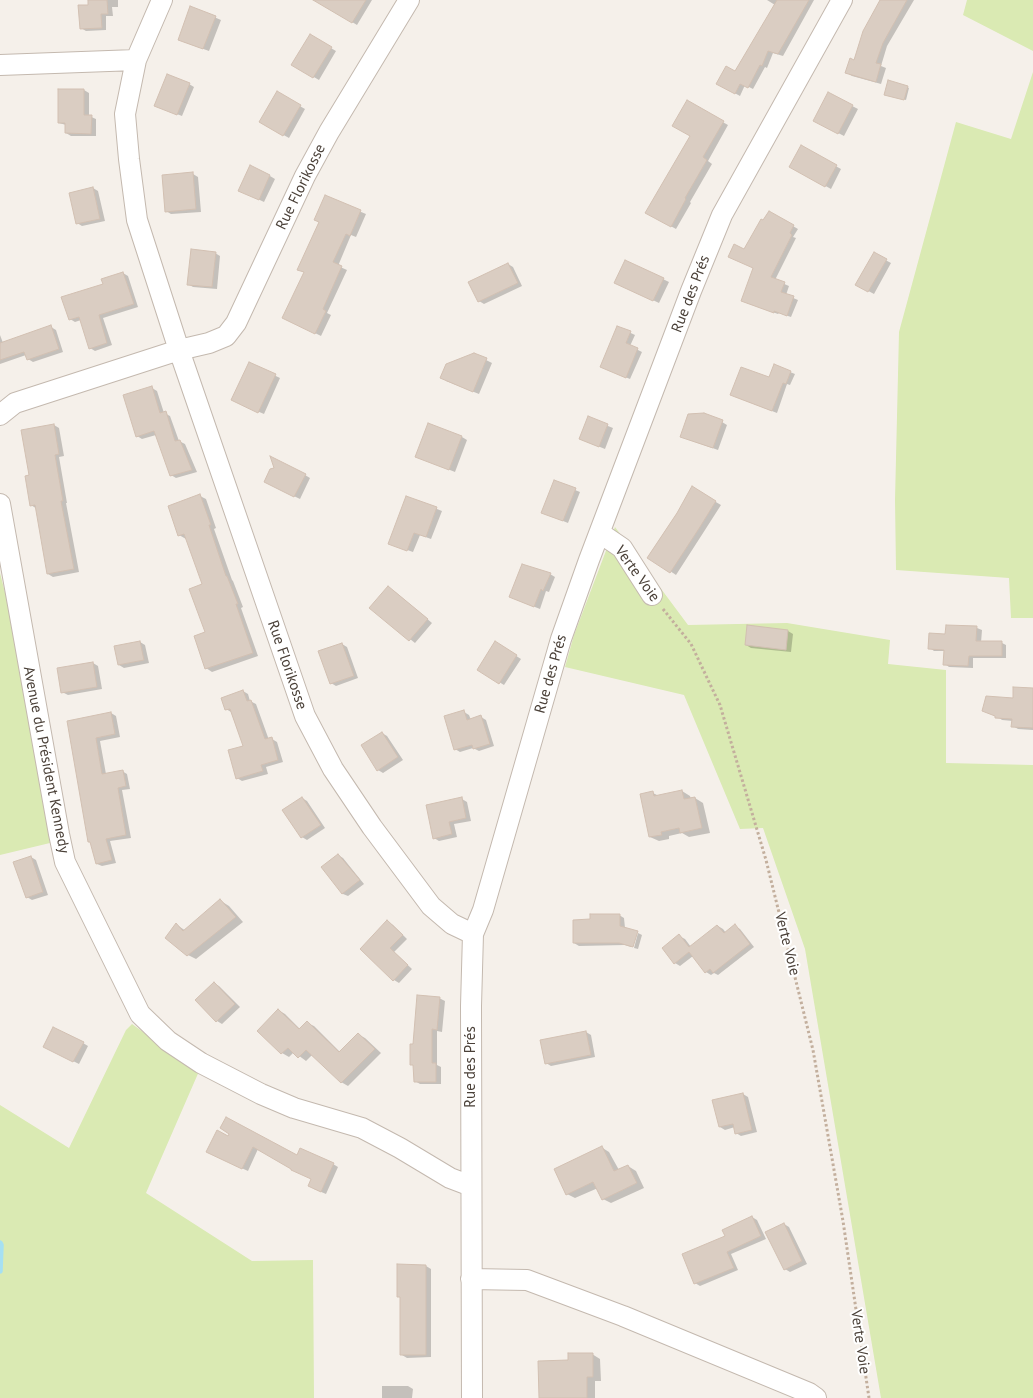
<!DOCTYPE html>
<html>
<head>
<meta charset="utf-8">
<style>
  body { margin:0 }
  canvas { display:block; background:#f5f0ea }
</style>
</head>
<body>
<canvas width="1033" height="1398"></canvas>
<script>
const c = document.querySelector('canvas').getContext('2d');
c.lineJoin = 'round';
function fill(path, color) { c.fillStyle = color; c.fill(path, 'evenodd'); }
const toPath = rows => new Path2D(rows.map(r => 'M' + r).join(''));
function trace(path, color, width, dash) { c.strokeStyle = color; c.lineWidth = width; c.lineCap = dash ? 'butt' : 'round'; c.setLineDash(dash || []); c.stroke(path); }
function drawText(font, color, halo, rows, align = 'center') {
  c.font = font + ' "PT Sans",sans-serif'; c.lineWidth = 4; c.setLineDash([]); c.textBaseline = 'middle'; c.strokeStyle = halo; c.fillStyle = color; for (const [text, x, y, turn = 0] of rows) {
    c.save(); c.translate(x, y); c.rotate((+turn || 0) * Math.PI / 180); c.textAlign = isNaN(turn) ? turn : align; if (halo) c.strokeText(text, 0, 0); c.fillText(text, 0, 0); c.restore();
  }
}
const green = toPath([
  [967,0,1033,0,1033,51,963,15],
  [1033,72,1033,618,1011,618,1009,578,896,570,895,500,899,332,956,122,1011,139],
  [615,527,688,625,787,623,890,640,888,664,946,670,946,763,1033,765,1033,1398,881,1398,805,949,763,828,740,829,684,695,565,667,574,635],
  [0,573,17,639,50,843,0,855],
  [132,1024,157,1042,200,1069,146,1193,252,1261,313,1260,314,1398,0,1398,0,1105,69,1148,126,1030]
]);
const shadow = toPath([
  [89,0,118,0,118,7,112,7,113,16,106,16,106,30,86,31,81,28,89,6],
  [334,0,372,0,357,25,329,8],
  [767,0,814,0,783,56,773,53,767,68,765,67,753,89,745,85,740,96,718,84,736,73,775,5],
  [882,0,914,0,887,46,881,66,886,68,881,84,852,76,847,73,855,61],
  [191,7,221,20,209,51,184,42],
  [310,36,336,51,319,80,293,65],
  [189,84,194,87,182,116,161,108],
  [907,87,909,88,906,100,888,95],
  [84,90,89,93,89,116,96,119,96,136,71,136,66,133,66,125,59,123],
  [277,93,305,109,289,138,260,122],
  [829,94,858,109,844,136,815,121],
  [687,102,728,125,708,161,712,164,690,202,691,203,676,229,647,213,691,136],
  [801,147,841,169,831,189,790,166],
  [193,174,198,177,201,212,171,214,166,211],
  [270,176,275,179,264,202,245,193],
  [93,188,98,191,105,221,82,226,77,223],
  [325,197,366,214,356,237,351,235,338,266,347,270,327,313,331,315,321,336,289,320,321,223],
  [769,212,798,229,793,237,796,238,775,280,789,286,786,295,798,300,791,317,779,313,778,314,747,303,755,268,744,250],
  [215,253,220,256,217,289,193,287,188,284],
  [874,254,891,263,874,294,857,285],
  [626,261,669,282,659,303,621,285],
  [508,264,513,267,522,286,484,304,479,301],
  [123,273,128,276,138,307,103,318,112,345,95,351,90,348,81,320,75,322,70,319,105,285],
  [51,327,56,330,63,352,33,362,28,359,26,355,0,364,0,335,3,343],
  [618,327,635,335,630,346,642,352,630,379,606,369],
  [474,354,492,363,479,394,446,381],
  [249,363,280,378,264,414,238,403],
  [790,372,795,374,790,385,787,384,777,413,736,397,769,379],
  [152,388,157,391,164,413,170,416,179,441,185,444,197,472,176,478,171,475,156,435,142,439,137,436],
  [588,418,613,428,605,449,580,439],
  [722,422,727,425,718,450,687,439],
  [54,425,59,428,64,456,59,457,67,503,66,503,79,572,53,577,48,574,37,509,31,505,31,476],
  [462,437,467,440,455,472,422,459],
  [305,475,310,478,300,499,271,485],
  [692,488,721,505,705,530,676,575,649,557,678,514],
  [575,490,580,492,568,523,548,515],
  [200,496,206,499,216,528,214,529,232,580,233,581,243,607,241,608,258,656,212,672,206,668,206,633,203,585,187,538,186,539,179,535],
  [407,497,442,511,431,539,420,535,413,552,393,545],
  [550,574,555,577,549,592,546,591,540,609,515,599],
  [393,590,432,623,415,643,371,608],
  [947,626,977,628,982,630,981,643,1002,643,1006,645,1006,658,973,658,973,668,949,667,945,664,946,651,934,651,930,648,946,636],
  [748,627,788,631,793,634,791,652,751,648,746,645],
  [140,642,145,645,149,663,124,668,119,665],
  [496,643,521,659,504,685,479,670],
  [342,644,347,647,358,678,336,686,331,683],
  [93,663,98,666,102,689,68,695,62,692],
  [1033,689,1033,730,1018,729,1013,726,1013,721,1002,720,997,716,984,711,1014,699],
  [243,691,248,694,250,701,256,704,269,740,272,739,277,742,283,762,266,767,268,774,242,781,237,778,244,747,231,712,226,709],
  [464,712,469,715,471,720,481,717,486,720,494,746,479,751,473,748,460,752,455,749],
  [111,713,116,716,120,737,100,741,106,774,122,771,127,774,130,789,122,790,131,838,110,841,116,863,102,866,97,864,92,843,68,722],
  [382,733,387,736,403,760,383,773,378,770],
  [682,791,690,796,691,799,695,798,703,803,710,833,689,837,682,833,669,836,669,839,659,841,650,837,653,793,659,796],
  [302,798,307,801,325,828,307,840,302,837],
  [462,799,467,802,471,821,454,824,457,837,439,841,434,838],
  [338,855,343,858,364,884,348,896,343,894,323,868],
  [31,857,36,860,48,895,32,900,27,897],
  [221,901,229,906,243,922,196,959,188,955,177,925,186,931],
  [619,915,624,918,625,928,636,932,631,947,625,945,579,946,574,943,592,921],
  [388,922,393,925,407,939,394,952,412,969,399,983,394,980,362,949],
  [718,926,723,929,726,933,735,926,740,929,754,947,718,975,714,973,711,975,706,972,693,956,680,966,675,963,679,936,685,939,691,947],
  [638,933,642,935,638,949,634,948],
  [214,983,219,986,240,1007,222,1024,217,1021,196,1000],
  [439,998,445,1001,442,1032,437,1031,437,1065,441,1067,441,1084,420,1084,415,1081,414,1046],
  [278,1010,285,1014,300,1029,307,1023,314,1026,341,1053,359,1035,365,1038,381,1053,348,1086,341,1082,313,1054,306,1061,294,1052,289,1057,282,1053,258,1031],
  [586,1032,591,1035,595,1057,551,1066,546,1063],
  [83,1043,88,1046,79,1064,49,1049],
  [743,1094,748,1097,757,1132,741,1136,736,1133,735,1127,725,1130,720,1127],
  [229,1137,298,1157,333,1164,338,1167,326,1194,314,1189,312,1179,258,1149,248,1171,213,1155],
  [601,1147,609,1152,619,1170,628,1166,636,1171,644,1188,611,1203,603,1199,598,1188,575,1198,567,1194],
  [752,1217,757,1220,766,1239,731,1254,738,1270,700,1286,695,1283,727,1236],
  [784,1224,789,1227,807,1264,790,1272,785,1269],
  [426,1266,431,1269,431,1357,407,1358,402,1355,401,1298,398,1296],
  [592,1354,600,1359,601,1381,595,1381,595,1398,540,1398,569,1362],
  [382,1386,408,1386,413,1389,412,1398,382,1398]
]);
const stream = toPath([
  [0,1243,1,1245,0,1271]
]);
const building = toPath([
  [88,0,107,0,108,14,101,14,102,28,80,29,78,5,88,5,88,0],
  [313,0,366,0,352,23,313,0],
  [777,0,809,0,778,54,768,51,762,66,760,65,748,88,740,84,735,94,716,84,726,66,735,71,777,0],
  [880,0,907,0,883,43,876,63,881,64,876,82,845,73,850,58,854,60,863,31,880,0],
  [190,6,216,16,203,49,178,40,190,6],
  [310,34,332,47,313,78,291,65,310,34],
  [167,74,190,83,177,115,154,106,167,74],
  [888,80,908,86,904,100,884,95,888,80],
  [58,89,84,89,84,115,92,115,91,134,65,133,65,123,58,123,58,89],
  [277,91,301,105,283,136,259,122,277,91],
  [828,92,853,105,838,134,813,121,828,92],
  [687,100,724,121,703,157,707,160,685,198,686,199,671,227,645,213,690,136,672,126,687,100],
  [801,145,837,165,825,187,789,167,801,145],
  [250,165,270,175,259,200,238,191,250,165],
  [193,172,196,209,165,212,162,175,193,172],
  [93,187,100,219,76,224,69,193,93,187],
  [325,195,361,210,350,236,346,234,333,262,342,266,323,309,326,311,315,334,282,318,304,272,297,270,319,222,314,220,325,195],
  [769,211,794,225,790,233,792,235,771,277,785,282,781,292,794,296,787,316,774,311,774,313,741,301,753,268,728,257,734,244,744,249,761,219,763,220,769,211],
  [191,249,216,252,212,287,187,285,191,249],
  [874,252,887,259,868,292,855,285,874,252],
  [625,260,664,278,653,301,614,283,625,260],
  [508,263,518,283,478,302,468,282,508,263],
  [123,272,134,304,99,315,107,343,89,349,79,317,69,320,61,297,103,284,101,279,123,272],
  [51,325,59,349,27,360,24,352,0,360,0,343,51,325],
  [617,326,631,331,626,343,638,348,626,378,600,367,617,326],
  [474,353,487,358,473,392,440,378,446,364,474,353],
  [249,362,276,374,258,413,231,400,249,362],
  [774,364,791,371,786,384,783,383,772,411,730,395,741,367,769,377,774,364],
  [152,386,160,413,166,411,175,441,180,440,192,470,170,476,154,431,136,437,123,395,152,386],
  [704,413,723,420,713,448,680,437,688,414,704,413],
  [588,416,608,424,599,447,579,439,588,416],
  [428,423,462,436,449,470,415,457,428,423],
  [54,424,59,454,55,455,63,501,61,501,74,569,47,574,35,505,30,506,25,476,29,475,21,430,54,424],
  [270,456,306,474,294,497,264,482,270,469,274,468,270,456],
  [554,480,576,488,563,521,541,513,554,480],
  [692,486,716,501,700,527,670,573,647,558,677,513,692,486],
  [200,494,211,525,209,525,226,576,227,576,238,604,236,604,253,653,205,669,194,636,205,632,189,589,202,584,184,534,178,536,168,506,200,494],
  [406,496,437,507,426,537,414,533,407,551,388,544,406,496],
  [522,564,551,573,543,591,541,589,534,607,509,597,522,564],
  [388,586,428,619,409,641,369,608,388,586],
  [747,625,788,630,786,650,745,645,747,625],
  [946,625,977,626,976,641,1002,641,1002,656,969,656,968,666,943,665,944,650,928,649,929,633,945,634,946,625],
  [140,641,144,660,118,665,114,646,140,641],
  [495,641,517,655,499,684,477,670,495,641],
  [342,643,354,676,330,684,318,651,342,643],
  [93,662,97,687,61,693,57,668,93,662],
  [1013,687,1033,688,1033,728,1011,727,1012,719,995,718,995,716,982,711,986,696,1013,698,1013,687],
  [243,690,247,701,251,700,265,739,272,737,278,760,261,765,263,771,236,779,228,750,243,746,230,709,225,710,221,698,243,690],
  [464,710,467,720,481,715,490,744,473,749,472,745,454,750,444,716,464,710],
  [111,712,115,734,96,738,102,774,123,770,126,786,118,788,126,835,106,839,112,860,96,864,90,842,88,842,67,721,111,712],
  [382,732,398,757,377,771,361,745,382,732],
  [682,790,684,799,695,797,702,828,680,833,679,828,661,832,662,835,649,837,640,794,653,791,654,796,682,790],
  [302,797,321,825,301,838,282,810,302,797],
  [462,797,466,818,449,822,452,834,433,839,426,805,462,797],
  [338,854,360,880,342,894,321,867,338,854],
  [31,856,43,892,26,898,13,862,31,856],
  [220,899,236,917,187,956,165,938,176,923,183,931,220,899],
  [590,914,620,914,620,926,638,931,633,947,619,943,573,943,573,920,590,919,590,914],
  [387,920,403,935,390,948,408,965,393,981,360,949,387,920],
  [735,924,750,944,713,973,710,969,705,973,689,952,674,964,662,948,679,934,689,947,717,925,724,933,735,924],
  [214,982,235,1004,216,1022,195,1000,214,982],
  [417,995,440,997,437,1030,432,1029,432,1063,436,1063,436,1082,414,1082,413,1065,410,1065,410,1044,413,1044,417,995],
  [278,1009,299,1029,307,1021,339,1052,358,1033,375,1049,341,1083,306,1050,298,1058,288,1048,281,1054,257,1031,278,1009],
  [53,1027,84,1042,73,1062,43,1047,53,1027],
  [586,1031,591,1055,545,1064,540,1040,586,1031],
  [743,1093,752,1130,735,1134,733,1124,719,1127,712,1100,743,1093],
  [226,1117,297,1155,300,1148,334,1163,321,1192,308,1186,311,1179,291,1170,291,1169,253,1147,242,1169,206,1152,217,1130,228,1136,229,1134,220,1128,226,1117],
  [602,1146,614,1171,628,1165,637,1183,602,1200,593,1182,566,1195,554,1169,602,1146],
  [752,1216,761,1236,727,1252,734,1268,694,1284,682,1254,725,1236,722,1230,752,1216],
  [784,1223,802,1261,784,1270,765,1232,784,1223],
  [397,1264,426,1265,426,1355,400,1355,400,1297,397,1297,397,1264],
  [568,1353,593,1353,593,1377,587,1377,587,1398,539,1398,538,1361,568,1360,568,1353]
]);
const path = toPath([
  [663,609,691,644,720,705,766,860,813,1050,843,1221,869,1398]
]);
const minor = toPath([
  [162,0,136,60,125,114,129,159,137,220,179,350,305,716,333,769,372,827,431,906,452,924,473,934],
  [0,65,136,60],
  [0,415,15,403,179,350,209,343,226,336,236,323,305,176,329,132,409,0],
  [0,504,59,834,65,862,140,1014,168,1041,201,1063,261,1094,294,1108,362,1128,400,1148,450,1178,471,1186],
  [600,533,622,548,652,595],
  [471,1279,527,1280,623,1316,809,1393,816,1398],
  [472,1398,471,1006,473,934,483,910,561,639,589,560,691,291,722,215,842,0]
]);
const streetNames = [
  ["Rue Florikosse",301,187,-64],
  ["Rue des Prés",691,294,-69],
  ["Verte Voie",637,574,54],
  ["Rue Florikosse",287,665,71],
  ["Rue des Prés",551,674,-74],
  ["Avenue du Président Kennedy",46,760,79],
  ["Verte Voie",787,944,76],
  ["Rue des Prés",471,1067,-90],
  ["Verte Voie",860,1342,82]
];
fill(green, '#daeab3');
fill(shadow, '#0003');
trace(stream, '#a6e0f2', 5.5);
fill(building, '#dacdc2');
trace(building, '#d2c0b2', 1);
trace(minor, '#c4b9af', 22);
trace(path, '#c3af9d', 3, [2.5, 2.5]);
trace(minor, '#fff', 20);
drawText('15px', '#4a4038', '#fff', streetNames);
</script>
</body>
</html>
